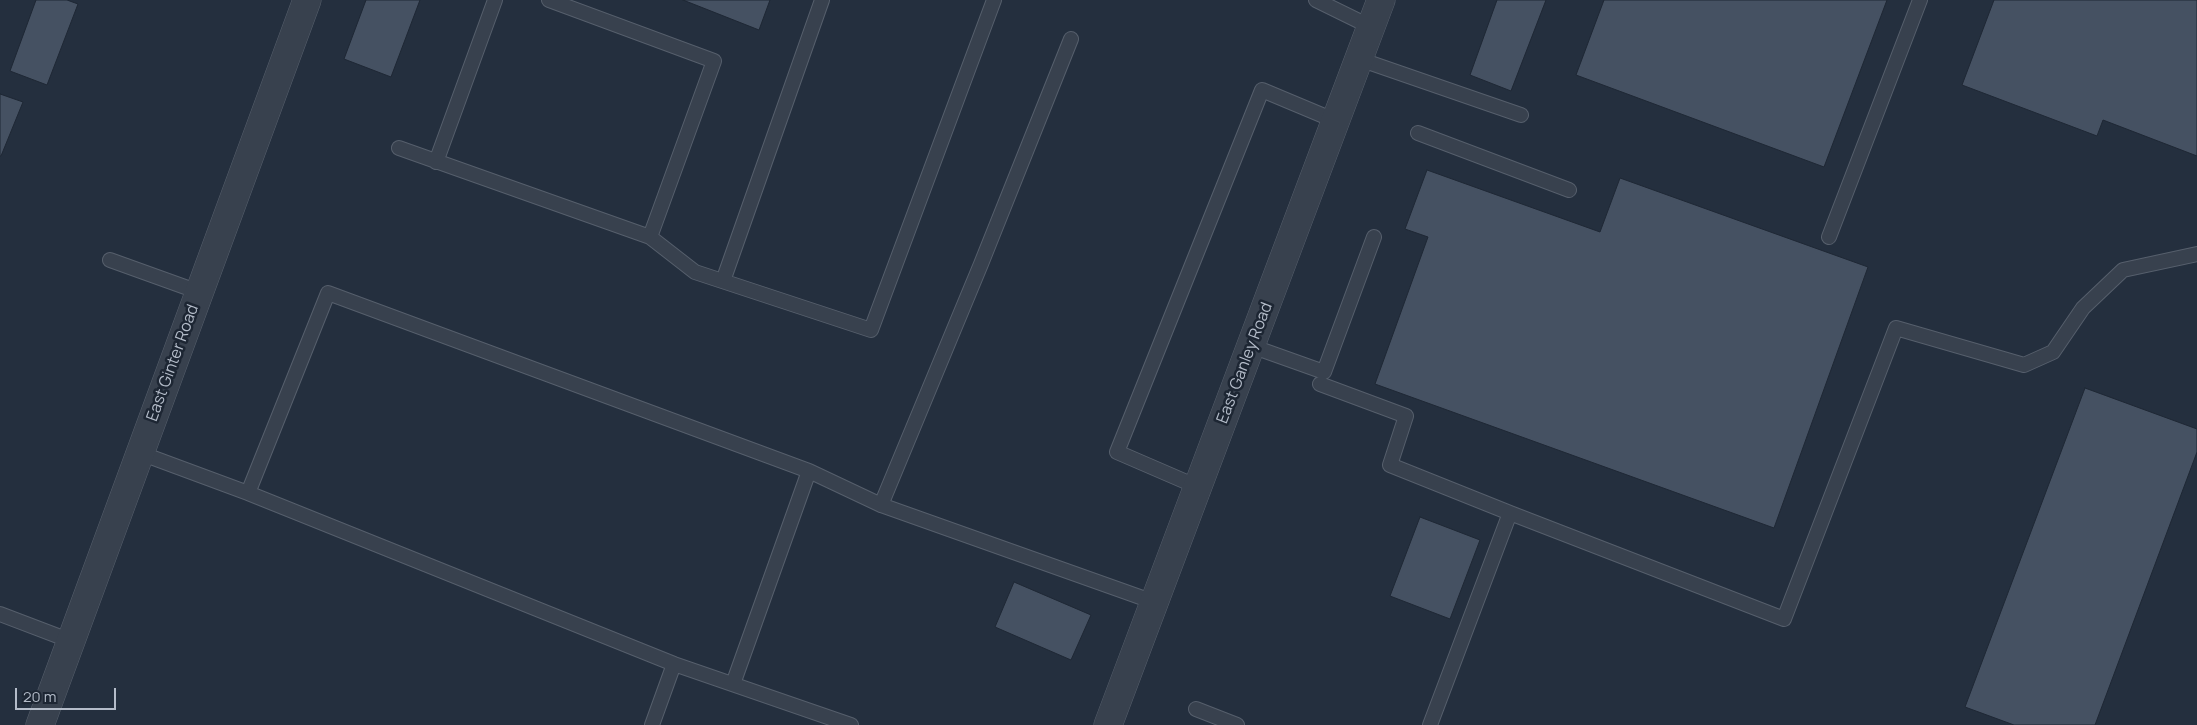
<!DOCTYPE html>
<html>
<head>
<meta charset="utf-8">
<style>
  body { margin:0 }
  #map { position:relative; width:2197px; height:725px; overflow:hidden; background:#242f3e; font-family:Manrope,sans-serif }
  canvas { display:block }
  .scale { position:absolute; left:15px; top:688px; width:101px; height:22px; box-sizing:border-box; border:2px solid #b4bcc9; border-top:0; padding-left:6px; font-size:15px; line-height:18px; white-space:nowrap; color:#b4bcc9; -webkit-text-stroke:4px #1d2633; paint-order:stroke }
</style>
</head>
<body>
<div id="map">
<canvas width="2197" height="725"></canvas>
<div class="scale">20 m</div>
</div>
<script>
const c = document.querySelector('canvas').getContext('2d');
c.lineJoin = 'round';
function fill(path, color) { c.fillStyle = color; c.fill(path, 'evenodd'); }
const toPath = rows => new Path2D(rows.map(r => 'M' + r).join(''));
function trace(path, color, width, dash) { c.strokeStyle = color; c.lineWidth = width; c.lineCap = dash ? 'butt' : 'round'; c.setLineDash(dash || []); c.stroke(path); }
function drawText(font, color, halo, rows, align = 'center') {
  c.font = font + ' Manrope,sans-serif'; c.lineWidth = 5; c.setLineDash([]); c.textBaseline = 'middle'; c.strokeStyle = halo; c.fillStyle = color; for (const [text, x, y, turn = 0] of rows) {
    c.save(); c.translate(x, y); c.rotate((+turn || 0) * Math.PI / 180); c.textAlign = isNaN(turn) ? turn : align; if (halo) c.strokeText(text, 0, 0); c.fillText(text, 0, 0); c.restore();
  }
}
const building = toPath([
  [36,0,67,0,78,4,47,85,10,71,36,0],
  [366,0,420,0,391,77,344,59,366,0],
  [683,0,770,0,759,30,683,0],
  [1497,0,1546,0,1511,91,1470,75,1497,0],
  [1604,0,1887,0,1824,167,1576,75,1604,0],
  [1994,0,2197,0,2197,156,2103,120,2097,136,1962,85,1994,0],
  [0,94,23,102,1,156,0,156,0,94],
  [1427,170,1600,232,1620,178,1868,267,1774,528,1375,384,1428,237,1405,229,1427,170],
  [2085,388,2197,429,2197,452,2095,725,2014,725,1965,707,2085,388],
  [1420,517,1480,540,1450,619,1390,596,1420,517],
  [1014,582,1091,615,1071,660,995,627,1014,582]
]);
const service = toPath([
  [1316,0,1371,27],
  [1359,59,1521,115],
  [1418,133,1569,190],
  [399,148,650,237,714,61,549,0],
  [436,162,495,0],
  [650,237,695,272,871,330,994,0],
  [1829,237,1920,0],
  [110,260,199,292],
  [723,281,822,0],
  [1251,346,1324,372,1374,237],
  [1320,384,1406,416,1390,465,1510,513],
  [140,453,248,493],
  [809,471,881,505,1154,602],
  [1198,487,1117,452,1262,90,1336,121],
  [881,505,981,264,1071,39],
  [0,614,71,641],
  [674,664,248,493,328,293,809,471,733,684],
  [1196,709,1237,725],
  [652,725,674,664,851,725],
  [1430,725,1510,513,1784,619,1896,328,2024,365,2053,352,2083,308,2123,270,2197,254]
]);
const minor = toPath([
  [40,725,307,0],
  [1108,725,1381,0]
]);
const streetNames = [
  ["East Ginter Road",173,363,-70],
  ["East Ganley Road",1245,363,-69]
];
fill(building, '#455162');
trace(building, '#1f2835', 1);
trace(service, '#565f6c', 16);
trace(minor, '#565f6c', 29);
trace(service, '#38414e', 14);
trace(minor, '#38414e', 28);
drawText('16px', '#b4bcc9', '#1d2633', streetNames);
</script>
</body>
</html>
